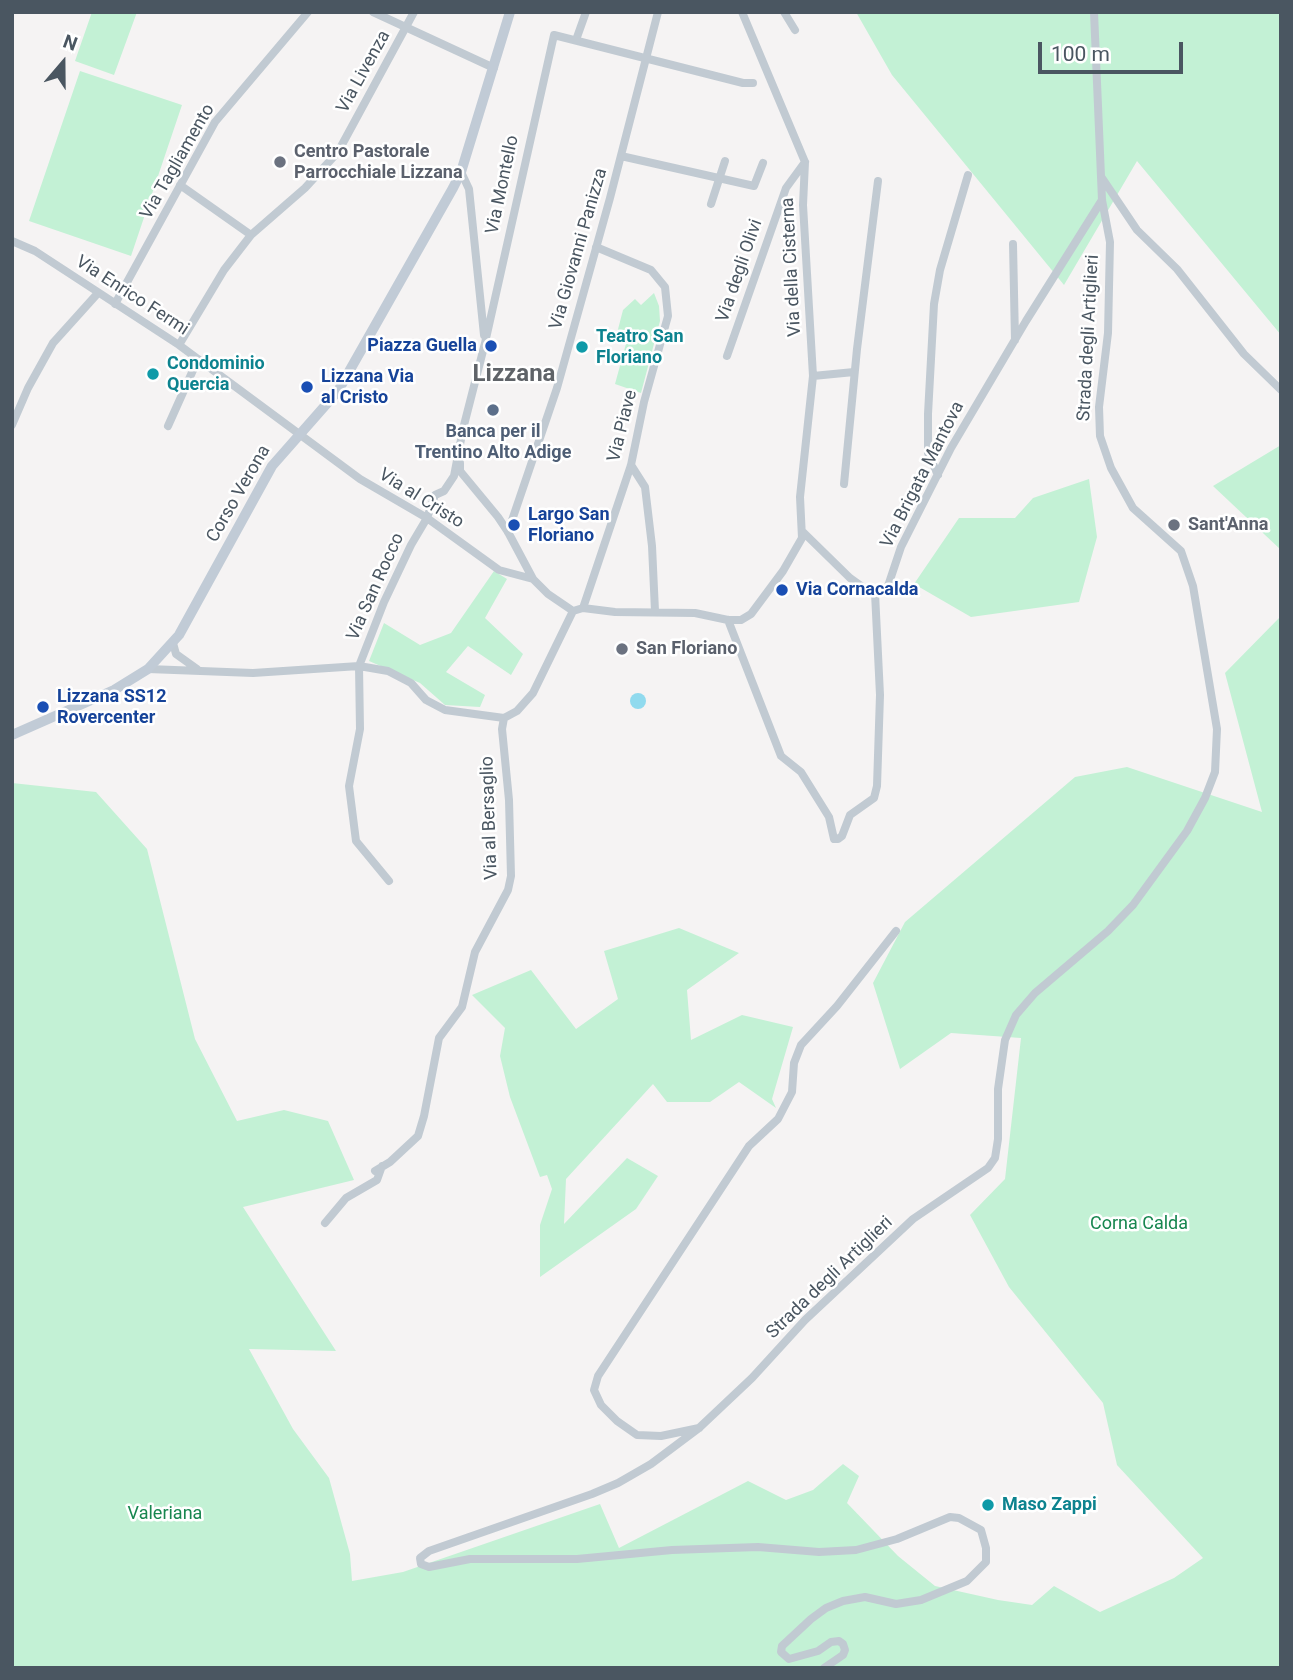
<!DOCTYPE html>
<html>
<head>
<meta charset="utf-8">
<style>
  body { margin:0 }
  #map { position:relative; width:1293px; height:1680px; overflow:hidden; background:#f5f3f3; font-family:Roboto,sans-serif }
  canvas { display:block }
  .frame { position:absolute; inset:0; border:14px solid #4a5661; pointer-events:none }
  .north { position:absolute; left:28px; top:28px; width:70px; height:70px; -webkit-text-stroke:5px #fff; paint-order:stroke; rotate:20deg; font-size:19px; font-weight:700; line-height:28px; text-align:center; color:#4a5661 }
  .north::after { content:''; display:block; margin:auto; width:24px; height:32px; background:#4a5661; clip-path:polygon(50% 0,100% 100%,50% 72%,0 100%) }
  .scale { position:absolute; left:1038px; top:42px; width:145px; height:32px; box-sizing:border-box; border:4px solid #4a5661; border-top:0; padding-left:9px; font-size:21px; line-height:24px; white-space:nowrap; color:#4a5661; -webkit-text-stroke:5px #fff; paint-order:stroke }
</style>
</head>
<body>
<div id="map">
<canvas width="1293" height="1680"></canvas>
<div class="frame"></div>
<div class="north">N</div>
<div class="scale">100 m</div>
</div>
<script>
const c = document.querySelector('canvas').getContext('2d');
c.lineJoin = 'round';
function fill(path, color) { c.fillStyle = color; c.fill(path, 'evenodd'); }
const toPath = rows => new Path2D(rows.map(r => 'M' + r).join(''));
function trace(path, color, width, dash) { c.strokeStyle = color; c.lineWidth = width; c.lineCap = dash ? 'butt' : 'round'; c.setLineDash(dash || []); c.stroke(path); }
function drawText(font, color, halo, rows, align = 'center') {
  c.font = font + ' Roboto,sans-serif'; c.lineWidth = 5; c.setLineDash([]); c.textBaseline = 'middle'; c.strokeStyle = halo; c.fillStyle = color; for (const [text, x, y, turn = 0] of rows) {
    c.save(); c.translate(x, y); c.rotate((+turn || 0) * Math.PI / 180); c.textAlign = isNaN(turn) ? turn : align; if (halo) c.strokeText(text, 0, 0); c.fillText(text, 0, 0); c.restore();
  }
}
const green = toPath([
  [92,12,137,12,114,75,75,61],
  [856,12,1281,12,1281,335,1137,161,1064,285,892,75],
  [80,71,182,105,131,256,29,221],
  [654,293,659,306,660,321,641,393,615,384,627,340,616,337,623,310,635,299,641,305],
  [1281,445,1281,550,1213,486],
  [1089,479,1097,537,1079,602,971,617,914,584,959,518,1015,518,1033,498],
  [494,571,507,579,485,618,523,654,511,675,468,646,446,672,485,695,480,707,445,705,420,683,369,661,384,623,420,645,451,633],
  [1281,616,1281,1668,12,1668,12,783,96,792,147,849,195,1039,237,1121,284,1110,328,1121,354,1180,243,1207,336,1351,249,1349,293,1429,329,1478,350,1554,352,1581,403,1572,600,1504,619,1548,748,1481,786,1500,813,1490,843,1464,859,1476,847,1503,898,1556,935,1586,998,1600,1032,1605,1054,1586,1100,1612,1174,1578,1203,1558,1117,1465,1103,1403,1009,1287,970,1215,1005,1179,1021,1038,951,1033,900,1069,873,983,905,922,1075,777,1127,767,1262,812,1225,673],
  [679,928,739,953,687,990,691,1040,742,1015,793,1027,772,1099,776,1108,739,1082,710,1102,667,1102,653,1084,566,1179,564,1224,627,1158,658,1176,636,1209,540,1277,540,1225,552,1189,547,1175,540,1177,510,1097,500,1056,505,1028,472,995,531,970,576,1029,618,999,604,951]
]);
const water = toPath([
  '630 701a8 8 0 1 1 16 0a8 8 0 1 1-16 0Z'
]);
const street = toPath([
  [373,12,494,68],
  [784,12,795,30],
  [576,40,586,12],
  [621,156,754,186,763,163],
  [461,172,469,189,484,335],
  [1102,178,1137,230,1177,269,1244,354,1281,390],
  [180,185,251,235],
  [711,204,725,161],
  [12,241,35,251,179,345,360,479,427,518,499,570,533,579],
  [1013,244,1015,340],
  [115,304,215,122,308,12],
  [179,345,224,270,251,235,305,188,338,152,414,12],
  [727,356,786,188,805,162],
  [813,376,854,372],
  [12,425,28,388,53,343,98,293],
  [168,426,198,359],
  [460,463,460,471,498,517,508,532,533,579,548,594,573,611,583,608,615,612,695,613,728,620,741,620,751,614,783,571,802,538,800,497,813,376,803,205,805,162,742,12],
  [631,465,645,487,652,546,655,611],
  [938,475,928,453,928,414,934,304,940,270,968,175],
  [844,484,857,349,878,181],
  [508,532,557,388,610,198,658,12],
  [803,532,850,578,871,593,880,593,887,589,901,547,951,448,1026,321,1102,200],
  [583,608,631,465,644,402,668,316,665,287,651,270,596,247],
  [728,620,781,756,801,772,829,817,834,839,838,839,842,836,850,815,874,798,877,786,880,695,875,593],
  [173,643,176,654,197,669],
  [148,669,253,673,359,666,388,671,411,683,426,700,445,710,504,718,517,711,533,693,573,611],
  [389,881,356,841,349,786,360,729,359,666,384,602,411,545,427,518,435,495,444,491,454,476,463,429,485,343,554,35,743,83,753,83],
  [375,1171,390,1162,418,1136,424,1116,439,1038,462,1007,475,952,508,890,511,876,509,800,502,729,504,718],
  [325,1223,346,1198,377,1180,382,1166],
  [699,1428,661,1436,637,1435,617,1421,601,1405,594,1390,598,1376,749,1146,778,1119,792,1092,794,1063,801,1045,837,1006,896,931],
  [824,1668,843,1655,845,1650,843,1644,839,1641,831,1642,818,1651,789,1659,781,1652,782,1646,811,1619,826,1608,843,1601,865,1597,896,1604,921,1600,967,1581,986,1562,986,1548,981,1530,959,1518,950,1517,897,1539,856,1550,819,1552,758,1547,672,1550,577,1559,470,1559,429,1567,421,1564,420,1558,429,1551,592,1494,618,1483,651,1464,699,1428,752,1378,805,1320,913,1219,988,1168,995,1158,998,1139,998,1089,1005,1040,1016,1015,1035,993,1108,931,1133,905,1187,831,1205,798,1215,772,1217,729,1193,586,1181,551,1133,508,1111,468,1100,436,1099,407,1108,333,1110,242,1102,200,1094,12]
]);
const secondary = toPath([
  [12,735,114,690,148,669,179,635,272,466,338,391,453,188,461,172,510,12]
]);
const markers = [
  [280,162,7,"#6b7280"],
  [491,346,7,"#1a4fb4"],
  [582,347,7,"#0f9aa8"],
  [153,374,7,"#0f9aa8"],
  [307,387,7,"#1a4fb4"],
  [493,410,7,"#5c6f8a"],
  [514,525,7,"#1a4fb4"],
  [1174,525,7,"#6b7280"],
  [782,590,7,"#1a4fb4"],
  [622,649,7,"#6b7280"],
  [43,707,7,"#1a4fb4"],
  [988,1505,7,"#0f9aa8"]
];
const streetNames = [
  ["Via Livenza",364,72,-61],
  ["Via Tagliamento",178,162,-60],
  ["Via Montello",503,185,-78],
  ["Via Giovanni Panizza",579,249,-74],
  ["Via della Cisterna",792,267,-93],
  ["Via degli Olivi",740,271,-71],
  ["Via Enrico Fermi",132,296,33],
  ["Strada degli Artiglieri",1089,338,-87],
  ["Via Piave",623,426,-76],
  ["Via Brigata Mantova",923,475,-63],
  ["Corso Verona",239,494,-60],
  ["Via al Cristo",421,499,32],
  ["Via San Rocco",376,587,-66],
  ["Via al Bersaglio",490,818,-92],
  ["Strada degli Artiglieri",830,1278,-44]
];
const worshipNames = [
  ["Centro Pastorale",294,152],
  ["Parrocchiale Lizzana",294,173],
  ["Sant'Anna",1188,525],
  ["San Floriano",636,649]
];
const cultureNames = [
  ["Teatro San",596,337],
  ["Floriano",596,358],
  ["Condominio",167,364],
  ["Quercia",167,385],
  ["Maso Zappi",1002,1505]
];
const transitNames = [
  ["Piazza Guella",477,346,"right"],
  ["Lizzana Via",321,377],
  ["al Cristo",321,398],
  ["Largo San",528,515],
  ["Floriano",528,536],
  ["Via Cornacalda",796,590],
  ["Lizzana SS12",57,697],
  ["Rovercenter",57,718]
];
const serviceNames = [
  ["Banca per il",493,432],
  ["Trentino Alto Adige",493,453]
];
const parkNames = [
  ["Corna Calda",1139,1224],
  ["Valeriana",165,1514]
];
const districtNames = [
  ["Lizzana",514,375]
];
fill(green, '#c3f1d5');
fill(water, '#90daee');
trace(street, '#c1cad2', 8);
trace(secondary, '#c1cbd6', 10);
for (const [x, y, r, color] of markers) { const dot = new Path2D(); dot.arc(x, y, r, 0, 2 * Math.PI); c.fillStyle = color; c.fill(dot); trace(dot, '#fff', 2.5); }
drawText('18px', '#4a5661', '#fff', streetNames);
drawText('bold 18px', '#5b616d', '#fff', worshipNames, 'left');
drawText('bold 18px', '#0d838f', '#fff', cultureNames, 'left');
drawText('bold 18px', '#164399', '#fff', transitNames, 'left');
drawText('bold 18px', '#4e5e75', '#fff', serviceNames);
drawText('18px', '#17864f', '#fff', parkNames);
drawText('bold 24px', '#5f6368', '#fff', districtNames);
</script>
</body>
</html>
